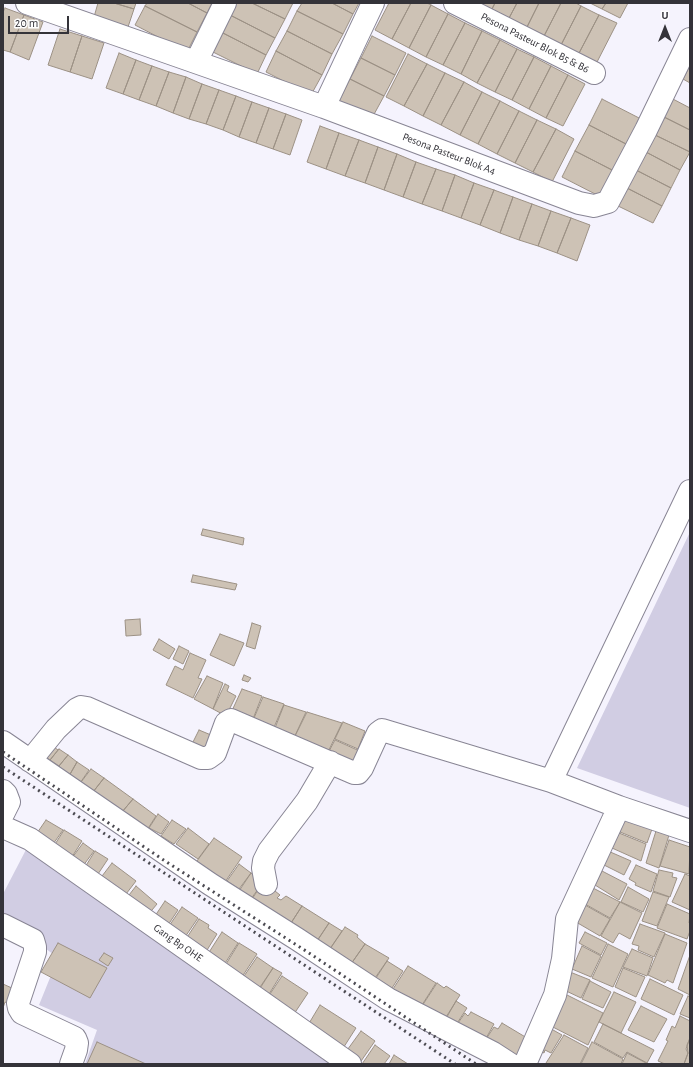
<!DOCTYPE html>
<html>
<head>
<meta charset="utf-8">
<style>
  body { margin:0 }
  #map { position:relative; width:693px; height:1067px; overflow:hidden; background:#f5f3fd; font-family:"Alegreya Sans",sans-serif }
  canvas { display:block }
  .frame { position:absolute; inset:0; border:4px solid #343339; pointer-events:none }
  .north { position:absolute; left:645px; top:8px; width:40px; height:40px; -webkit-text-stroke:3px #fff; paint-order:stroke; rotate:0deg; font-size:11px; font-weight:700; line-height:16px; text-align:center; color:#343339 }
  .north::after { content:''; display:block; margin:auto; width:14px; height:18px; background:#343339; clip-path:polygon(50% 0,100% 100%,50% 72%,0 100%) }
  .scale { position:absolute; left:8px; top:16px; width:61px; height:18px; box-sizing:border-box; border:2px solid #343339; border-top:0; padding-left:5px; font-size:12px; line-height:14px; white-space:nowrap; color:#343339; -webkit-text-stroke:3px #fff; paint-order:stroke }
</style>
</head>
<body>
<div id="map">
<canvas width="693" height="1067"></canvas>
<div class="frame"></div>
<div class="north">U</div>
<div class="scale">20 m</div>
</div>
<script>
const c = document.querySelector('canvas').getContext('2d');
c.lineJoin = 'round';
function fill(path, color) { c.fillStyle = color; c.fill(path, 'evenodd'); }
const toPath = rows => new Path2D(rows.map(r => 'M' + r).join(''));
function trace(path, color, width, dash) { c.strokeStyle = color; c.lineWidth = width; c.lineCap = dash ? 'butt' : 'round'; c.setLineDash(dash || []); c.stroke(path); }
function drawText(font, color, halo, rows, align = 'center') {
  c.font = font + ' "Alegreya Sans",sans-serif'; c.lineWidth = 3.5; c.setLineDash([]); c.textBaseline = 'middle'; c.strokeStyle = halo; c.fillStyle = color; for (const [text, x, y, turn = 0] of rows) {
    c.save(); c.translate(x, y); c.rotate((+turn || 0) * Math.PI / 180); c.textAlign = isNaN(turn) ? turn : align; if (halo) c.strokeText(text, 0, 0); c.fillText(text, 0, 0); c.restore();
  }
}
const green = toPath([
  [690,532,690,808,577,768],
  [30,842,345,1064,85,1064,97,1030,39,1005,58,958,3,916,3,894]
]);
const building = toPath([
  [98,3,114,3,134,9,128,27,94,17,98,3],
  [114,3,136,3,134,9,114,3],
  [147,3,188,3,207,13,197,32,145,6,147,3],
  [188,3,212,3,207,13,188,3],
  [233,3,252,3,285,19,275,38,228,14,233,3],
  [252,3,293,3,285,19,252,3],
  [302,3,332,3,353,14,343,34,297,11,302,3],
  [332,3,359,3,353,14,332,3],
  [389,3,411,3,392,39,375,30,389,3],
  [411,3,427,3,431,5,409,48,392,39,411,3],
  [475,3,495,3,491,11,475,3],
  [495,3,517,3,508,20,491,11,495,3],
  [517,3,539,3,526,29,508,20,517,3],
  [539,3,561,3,543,38,526,29,539,3],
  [561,3,576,3,581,6,560,47,543,38,561,3],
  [590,3,606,3,602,9,590,3],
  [606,3,628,3,620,18,602,9,606,3],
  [431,5,448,14,426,57,409,48,431,5],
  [145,6,197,32,187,52,135,25,145,6],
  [581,6,599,15,578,55,560,47,581,6],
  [5,8,24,15,10,52,3,50,3,12,5,8],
  [297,11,343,34,332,54,287,31,297,11],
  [228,14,275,38,266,55,219,31,228,14],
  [448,14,465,23,443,65,426,57,448,14],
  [24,15,43,22,29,60,10,52,24,15],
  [599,15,617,23,596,64,578,55,599,15],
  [465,23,482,31,461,74,443,65,465,23],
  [60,29,82,36,70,72,48,65,60,29],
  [219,31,266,55,257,74,209,50,219,31],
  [287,31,332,54,322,75,276,51,287,31],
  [482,31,500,40,477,83,461,74,482,31],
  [82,36,104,43,92,79,70,72,82,36],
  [372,36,406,53,395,75,361,58,372,36],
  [500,40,517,49,495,92,477,83,500,40],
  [517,49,534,57,512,100,495,92,517,49],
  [276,51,322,75,311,95,266,72,276,51],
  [119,53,136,60,123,94,106,88,119,53],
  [408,54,427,64,404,106,386,97,408,54],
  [534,57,551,66,529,109,512,100,534,57],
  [361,58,395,75,384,96,350,79,361,58],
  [136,60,152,66,139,100,123,94,136,60],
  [427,64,445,73,423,116,404,106,427,64],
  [152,66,169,72,156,106,139,100,152,66],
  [551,66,568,75,546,118,529,109,551,66],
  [690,66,690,83,683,79,690,66],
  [169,72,186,77,173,113,156,106,169,72],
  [445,73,464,82,441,125,423,116,445,73],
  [568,75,585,84,563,126,546,118,568,75],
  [186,77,202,84,189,119,173,113,186,77],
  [350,79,384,96,372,118,339,101,350,79],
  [464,82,482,92,460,135,441,125,464,82],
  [202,84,219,90,206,124,189,119,202,84],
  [219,90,236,96,223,130,206,124,219,90],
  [482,92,500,101,478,144,460,135,482,92],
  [236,96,252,102,239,137,223,130,236,96],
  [671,98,690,108,690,130,662,116,671,98],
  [602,99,641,119,628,145,589,125,602,99],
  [500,101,519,111,497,154,478,144,500,101],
  [252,102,269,108,256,143,239,137,252,102],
  [269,108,286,114,273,149,256,143,269,108],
  [519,111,537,120,515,163,497,154,519,111],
  [286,114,302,120,290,155,273,149,286,114],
  [662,116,690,130,690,152,653,134,662,116],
  [537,120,556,129,533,172,515,163,537,120],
  [589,125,628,145,614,171,575,151,589,125],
  [320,126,339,133,326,169,307,162,320,126],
  [556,129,574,139,552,182,533,172,556,129],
  [339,133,359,140,345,176,326,169,339,133],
  [653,134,690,152,680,170,644,151,653,134],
  [359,140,378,147,365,183,345,176,359,140],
  [378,147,397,154,384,190,365,183,378,147],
  [575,151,614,171,601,197,562,177,575,151],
  [644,151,680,170,671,188,634,169,644,151],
  [397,154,416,162,403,197,384,190,397,154],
  [416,162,436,169,422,204,403,197,416,162],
  [436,169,455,175,442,211,422,204,436,169],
  [634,169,671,188,662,206,625,187,634,169],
  [455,175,474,183,461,218,442,211,455,175],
  [474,183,494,190,480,225,461,218,474,183],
  [625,187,662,206,653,223,616,205,625,187],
  [494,190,513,197,500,233,480,225,494,190],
  [513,197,532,204,519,240,500,233,513,197],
  [532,204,551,211,538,246,519,240,532,204],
  [551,211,571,218,557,253,538,246,551,211],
  [571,218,590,225,577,261,557,253,571,218],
  [203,529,244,538,243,545,201,535,203,529],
  [193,575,237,584,235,590,191,582,193,575],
  [140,619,141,635,126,636,125,620,140,619],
  [252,623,261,626,255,649,246,646,252,623],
  [220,634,244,643,234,666,210,655,220,634],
  [159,639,175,649,169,659,153,650,159,639],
  [179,646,189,651,183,664,173,659,179,646],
  [190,653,206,660,198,678,202,679,193,698,166,685,175,666,183,670,190,653],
  [244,675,251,678,248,682,242,680,244,675],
  [207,676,223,683,213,709,194,699,207,676],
  [225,684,229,686,227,691,236,696,226,716,213,709,225,684],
  [242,689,262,696,251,724,230,715,242,689],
  [263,697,284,704,272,732,251,725,263,697],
  [284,705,306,712,293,740,273,733,284,705],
  [307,712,342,723,327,754,293,740,307,712],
  [343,722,365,731,358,749,335,739,343,722],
  [199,730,211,735,204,751,191,746,199,730],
  [335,740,364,753,358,768,327,755,335,740],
  [47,742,58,750,50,760,39,753,47,742],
  [59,749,68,755,59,766,50,760,59,749],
  [68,755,77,762,69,776,59,766,68,755],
  [77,762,89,770,78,786,69,776,77,762],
  [91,769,104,778,93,792,78,786,91,769],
  [104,778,133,799,122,812,93,792,104,778],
  [133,799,156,816,147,830,122,812,133,799],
  [158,814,169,822,161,834,149,828,158,814],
  [46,820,63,830,51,847,35,836,46,820],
  [172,820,186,829,174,844,161,836,172,820],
  [624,820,652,829,647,843,620,832,624,820],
  [188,828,209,844,198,859,176,844,188,828],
  [64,830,82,841,70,860,52,849,64,830],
  [656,831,669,835,659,868,646,863,656,831],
  [619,833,646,844,641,861,612,848,619,833],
  [214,838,242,857,225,882,194,865,214,838],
  [669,840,690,847,689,874,660,866,669,840],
  [83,843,94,851,80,870,69,862,83,843],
  [95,851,108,859,94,880,82,872,95,851],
  [608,851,631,861,624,875,602,864,608,851],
  [112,863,136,881,123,898,99,880,112,863],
  [239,864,251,873,239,889,227,881,239,864],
  [636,865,657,874,651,892,635,885,636,883,629,879,636,865],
  [659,870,673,873,672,877,677,878,670,897,653,891,659,870],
  [602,871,627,884,619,900,595,885,602,871],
  [251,873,263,882,251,899,239,891,251,873],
  [685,874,690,876,690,910,672,902,685,874],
  [136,886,157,904,147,916,126,899,136,886],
  [260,887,271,894,275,891,280,895,277,898,281,900,286,896,302,906,291,923,252,899,260,887],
  [628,887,649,899,643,912,621,902,628,887],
  [593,888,620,902,610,918,585,904,593,888],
  [653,892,669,897,657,926,642,921,653,892],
  [165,901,178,910,166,928,153,919,165,901],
  [620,902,642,913,630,939,619,933,613,943,601,936,620,902],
  [667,904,690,914,689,923,690,924,690,931,687,939,657,928,667,904],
  [585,905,610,919,600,936,576,922,585,905],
  [302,906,329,923,317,941,291,923,302,906],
  [182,907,198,918,183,940,167,929,182,907],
  [199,919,209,925,208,928,217,934,204,955,184,942,199,919],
  [329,923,342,931,327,953,317,941,329,923],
  [640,924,665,933,654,957,638,950,639,946,632,944,640,924],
  [345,927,358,935,357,937,365,944,351,964,328,952,345,927],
  [222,932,238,943,222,968,206,957,222,932],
  [585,932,607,943,601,955,579,943,585,932],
  [665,934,687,943,673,983,667,980,665,983,648,975,665,934],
  [58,943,107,968,90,998,41,972,58,943],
  [239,943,257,954,240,980,223,969,239,943],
  [365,944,389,958,375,978,351,964,365,944],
  [608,944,628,954,613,987,592,978,608,944],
  [582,946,601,956,591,977,572,969,582,946],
  [632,949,653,958,647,976,623,967,632,949],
  [104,953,113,958,108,966,99,960,104,953],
  [690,955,690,995,678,989,690,955],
  [257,957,273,968,256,993,240,982,257,957],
  [387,961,403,971,392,988,376,978,387,961],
  [408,966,436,983,422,1005,409,997,407,1000,393,991,394,990,393,989,408,966],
  [273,968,282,973,266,999,257,993,273,968],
  [623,968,645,977,636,997,615,987,623,968],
  [570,972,590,980,581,998,562,989,570,972],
  [282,976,308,993,292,1017,266,1000,282,976],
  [650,979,683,995,674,1015,641,999,650,979],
  [590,981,611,992,603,1008,582,999,590,981],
  [437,983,444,988,446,986,460,995,441,1025,422,1006,437,983],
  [3,984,14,989,9,1004,5,1002,3,1008,3,984],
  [614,992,636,1002,621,1033,599,1022,614,992],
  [565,994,603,1013,588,1045,547,1024,565,994],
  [688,996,690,997,690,1018,680,1014,688,996],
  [456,1001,467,1008,454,1028,444,1022,456,1001],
  [320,1005,356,1028,340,1053,305,1030,320,1005],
  [641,1006,667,1019,654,1042,628,1030,641,1006],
  [471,1012,494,1024,484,1042,456,1026,465,1013,468,1016,471,1012],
  [680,1016,690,1021,690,1038,686,1049,688,1053,684,1064,665,1064,658,1061,668,1041,666,1040,672,1026,675,1028,680,1016],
  [502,1023,527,1038,523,1064,484,1042,494,1027,498,1029,502,1023],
  [603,1024,654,1050,647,1063,627,1052,623,1058,594,1042,603,1024],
  [546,1026,562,1035,551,1053,545,1050,544,1053,534,1048,546,1026],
  [361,1031,375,1041,359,1064,345,1053,361,1031],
  [564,1035,588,1048,580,1064,547,1064,546,1063,564,1035],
  [690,1038,690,1064,684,1064,688,1053,687,1045,690,1038],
  [97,1042,146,1064,87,1064,97,1042],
  [592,1042,623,1059,621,1064,581,1064,592,1042],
  [375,1045,390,1056,384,1064,362,1064,375,1045],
  [627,1053,646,1063,646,1064,622,1064,627,1053],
  [394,1055,408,1064,389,1064,394,1055]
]);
const minor = toPath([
  [27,3,324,107,579,203,594,206,608,202,646,130,690,39],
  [455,3,594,73],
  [196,62,225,3],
  [324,107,373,3],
  [3,742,210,884,297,939,388,999,493,1053,510,1064],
  [30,761,56,729,77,709,81,707,87,708,201,758,208,758,215,753,226,723,231,720,354,773,358,773,362,768,378,733,382,730,551,781,619,807,690,831],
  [551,781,690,491],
  [3,791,6,794,9,802,3,814],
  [3,827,30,839,350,1064],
  [266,884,263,868,264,861,269,851,307,801,330,762],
  [3,925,33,940,35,947,35,952,18,1003,19,1008,22,1013,75,1038,77,1043,76,1050,71,1064],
  [525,1064,555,995,563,959,567,919,619,807]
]);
const rail = toPath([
  [3,752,165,861,306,951,476,1064],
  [3,767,455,1064]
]);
const streetNames = [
  ["Pesona Pasteur Blok B5 & B6",535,43,27],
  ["Pesona Pasteur Blok A4",449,154,21],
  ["Gang Bp OHE",178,943,35]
];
fill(green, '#d1cde3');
fill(building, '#cdc2b5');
trace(building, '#9c9185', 1);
trace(minor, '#888594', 24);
trace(minor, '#fff', 22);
trace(rail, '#4c4b52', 3, [2, 4]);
drawText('11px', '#343339', '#fff', streetNames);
</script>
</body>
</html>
